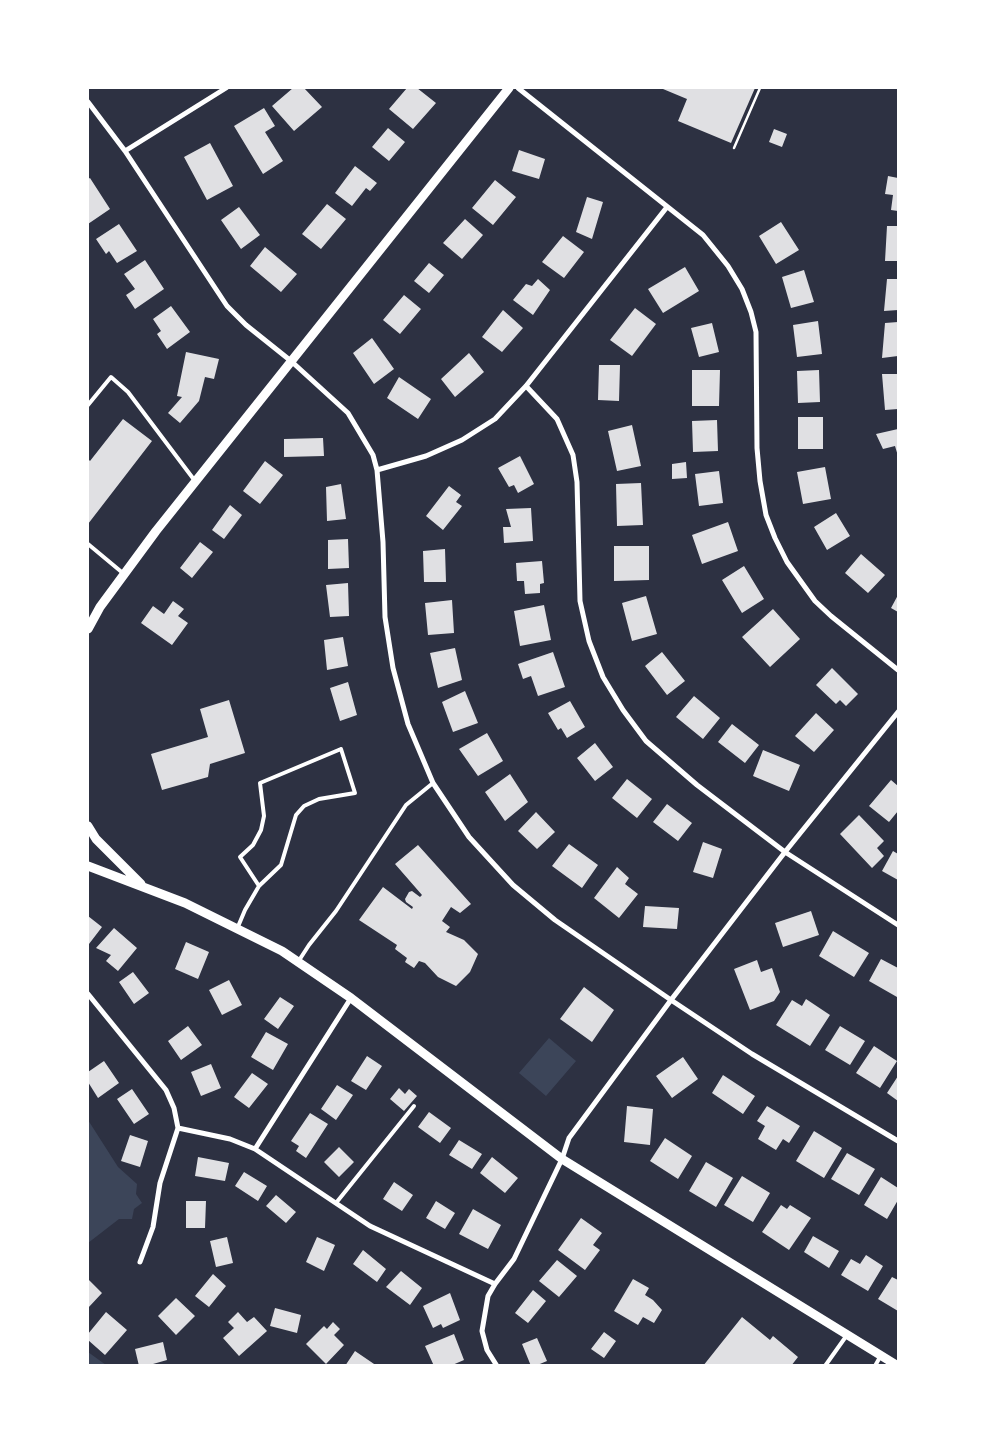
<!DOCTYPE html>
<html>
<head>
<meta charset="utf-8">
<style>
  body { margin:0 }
  #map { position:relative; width:986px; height:1453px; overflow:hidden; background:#2d3142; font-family:"Nunito Sans",sans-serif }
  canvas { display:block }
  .frame { position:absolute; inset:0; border:89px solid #fff; pointer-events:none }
</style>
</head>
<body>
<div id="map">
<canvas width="986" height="1453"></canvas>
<div class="frame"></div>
</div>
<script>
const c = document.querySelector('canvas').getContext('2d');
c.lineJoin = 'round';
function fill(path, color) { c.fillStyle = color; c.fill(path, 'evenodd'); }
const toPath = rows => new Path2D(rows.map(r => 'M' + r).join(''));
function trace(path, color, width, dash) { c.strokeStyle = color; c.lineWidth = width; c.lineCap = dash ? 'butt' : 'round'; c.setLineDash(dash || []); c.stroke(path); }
const green = toPath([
  [549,1038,576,1061,546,1096,519,1073],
  [88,1120,118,1167,137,1184,136,1194,142,1203,134,1209,132,1219,119,1219,88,1243],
  [88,1352,106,1365,88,1365]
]);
const building = toPath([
  [293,88,304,88,322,107,294,131,272,106],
  [407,88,417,88,436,103,413,129,389,109],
  [664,88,755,88,731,143,678,121,687,99,663,89],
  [264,108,275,126,265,132,283,161,263,174,234,126],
  [388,128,405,142,389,161,372,147],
  [774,129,787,134,782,147,769,142],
  [210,143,233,186,207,200,184,157],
  [519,150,545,159,539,179,512,171],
  [355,166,377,183,370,191,366,188,352,206,335,193],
  [888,176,898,178,898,211,891,210,893,195,885,194],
  [90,178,110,209,88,224,88,179],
  [495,180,516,197,493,225,472,208],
  [587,197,603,202,592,239,576,232],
  [327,204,346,219,321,249,302,234],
  [239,207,260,235,241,249,221,220],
  [465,219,483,235,462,259,443,243],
  [781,222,799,250,776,264,759,236],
  [119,224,137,251,117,263,109,251,106,254,96,239],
  [887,226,898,226,898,261,885,261],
  [563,236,584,252,564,278,542,262],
  [265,247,297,274,281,292,250,266],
  [145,260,164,289,135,309,126,295,135,289,124,274],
  [429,263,444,275,429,293,414,281],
  [685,267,699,291,663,313,648,289],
  [804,270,814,302,791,308,782,277],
  [538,279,550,290,533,315,513,300,526,284,532,286],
  [887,279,898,279,898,310,884,311],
  [404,295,421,309,400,334,383,320],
  [171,306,190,332,167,349,157,334,161,331,153,319],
  [635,308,656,324,632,356,610,340],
  [503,310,523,328,502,352,482,337],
  [818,321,822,354,797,357,793,325],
  [898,322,898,356,882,358,885,323],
  [712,323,719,352,699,357,691,328],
  [372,338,394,369,374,384,353,353],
  [186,352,219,359,214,379,205,377,199,401,180,423,168,413,182,397,177,396],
  [469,353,484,372,455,397,441,379],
  [599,365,620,365,619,401,598,400],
  [692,370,720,370,719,406,692,406],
  [819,370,820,402,798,403,797,371],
  [882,374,898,374,898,409,885,410],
  [399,377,431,399,418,419,387,398],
  [798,417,823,417,823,449,798,449],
  [123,419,152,441,88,524,88,459,90,461],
  [717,420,718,451,693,452,692,421],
  [632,425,641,466,617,471,608,431],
  [898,429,898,456,895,446,883,449,876,434],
  [323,438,324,456,284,457,284,439],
  [520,456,534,484,518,493,514,485,509,487,498,468],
  [265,461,283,475,260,504,243,491],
  [686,462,687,478,672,479,672,464],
  [825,467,831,499,803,504,797,472],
  [719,471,723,503,699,506,695,474],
  [641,483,643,525,617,526,616,484],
  [341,484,346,519,327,521,326,487],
  [449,486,461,495,456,502,462,506,443,530,426,516],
  [230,505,242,515,224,539,212,530],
  [531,508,533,541,504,543,503,527,511,527,506,509],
  [836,513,850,536,827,550,814,527],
  [728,522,738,551,702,564,692,535],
  [348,539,349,568,328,569,328,540],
  [200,542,213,552,192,578,180,568],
  [614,546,649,546,649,580,614,581],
  [445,549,446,582,424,582,423,551],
  [861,554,885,575,868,593,845,573],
  [542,561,544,583,540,584,540,593,525,594,524,581,517,581,516,563],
  [744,566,764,599,742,613,722,580],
  [348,583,349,616,330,617,326,585],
  [898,595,898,612,891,608],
  [646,596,657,634,632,641,622,603],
  [452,600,454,633,428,635,425,603],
  [173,601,184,609,178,616,188,623,172,645,141,623,153,606,164,614],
  [544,605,551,640,520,646,514,611],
  [773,609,800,639,770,667,742,637],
  [343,637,348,666,327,670,324,640],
  [455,648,462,680,438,688,430,653],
  [553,652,565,687,538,696,531,676,523,679,518,664],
  [662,652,685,681,667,695,645,666],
  [832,668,858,694,846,706,840,700,836,704,816,685],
  [348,682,357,715,340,721,330,688],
  [465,691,478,723,453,732,442,702],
  [694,696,720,718,703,739,676,717],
  [229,700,245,753,210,764,208,777,162,790,151,754,208,737,200,709],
  [570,701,585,727,567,738,561,728,558,730,548,713],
  [816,713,834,730,814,752,795,736],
  [732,724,759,745,745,763,718,742],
  [487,733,503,761,478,776,459,749],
  [595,743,613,767,595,781,577,758],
  [763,750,800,765,789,791,753,776],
  [510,774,528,802,505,821,485,792],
  [627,779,652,799,637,818,612,798],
  [891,780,898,786,898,811,889,822,869,806],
  [667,804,692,823,678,841,653,822],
  [536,812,555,832,537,849,518,831],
  [859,815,884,841,877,848,884,856,872,868,840,834],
  [703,842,722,849,713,878,693,872],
  [569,844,598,865,582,888,552,866],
  [418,845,471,904,460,913,451,907,442,921,450,927,446,932,464,940,478,954,470,972,456,986,438,977,425,963,419,961,414,968,405,962,407,958,395,949,397,945,359,920,383,887,412,909,413,907,406,902,405,899,409,892,412,891,420,897,422,895,395,864],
  [893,851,898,854,898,880,882,871],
  [617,867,629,878,625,884,638,894,619,918,594,898],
  [645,906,679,908,677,929,643,927],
  [811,911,819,935,783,947,775,923],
  [88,916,102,927,89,944,88,943],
  [114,928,137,948,118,971,106,961,111,955,96,948],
  [833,931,869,953,854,977,819,956],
  [186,942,209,952,198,979,175,969],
  [881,959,898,968,898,994,897,997,869,981],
  [757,960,761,972,772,968,780,992,774,1001,750,1010,734,969],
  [133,972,149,993,134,1004,119,982],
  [229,980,242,1005,222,1015,209,990],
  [584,987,614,1010,592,1042,560,1019],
  [280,997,294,1006,278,1029,264,1019],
  [806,999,830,1015,810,1046,776,1025,792,1000,802,1006],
  [188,1026,202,1045,181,1060,168,1041],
  [840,1026,865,1041,850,1065,825,1050],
  [266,1032,288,1044,273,1070,251,1057],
  [874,1046,897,1061,880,1088,856,1073],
  [367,1056,382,1066,366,1090,351,1081],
  [683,1057,698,1079,672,1098,656,1076],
  [104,1061,119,1083,98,1098,88,1082,88,1072],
  [211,1064,221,1088,201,1096,191,1072],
  [252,1073,268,1084,249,1108,234,1097],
  [723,1075,755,1096,743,1114,712,1093],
  [898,1076,898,1101,887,1093],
  [337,1085,353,1095,336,1120,321,1109],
  [399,1088,405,1094,409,1089,417,1096,404,1111,390,1099],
  [132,1089,149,1114,134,1124,117,1099],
  [627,1106,653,1109,650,1145,624,1142],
  [767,1106,800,1126,789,1143,783,1139,776,1150,758,1139,765,1126,757,1121],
  [429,1112,451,1128,440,1143,418,1127],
  [310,1113,328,1124,306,1158,296,1151,299,1146,291,1141],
  [814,1131,842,1148,824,1178,796,1161],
  [130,1135,148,1141,140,1167,121,1161],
  [665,1138,692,1156,678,1179,650,1161],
  [459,1140,482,1154,472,1169,449,1155],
  [339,1147,354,1162,339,1177,324,1162],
  [847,1153,875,1169,859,1195,831,1179],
  [198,1157,229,1163,225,1181,195,1176],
  [492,1157,518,1178,505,1193,480,1173],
  [706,1162,733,1178,716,1207,689,1191],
  [244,1172,267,1186,258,1201,235,1186],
  [742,1176,770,1193,753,1222,724,1205],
  [881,1177,898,1188,898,1200,887,1219,864,1205],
  [394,1182,413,1195,402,1211,383,1199],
  [276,1195,296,1212,286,1223,266,1206],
  [186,1201,206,1201,205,1228,186,1228],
  [436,1201,455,1213,445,1229,426,1218],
  [781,1205,787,1209,790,1205,811,1218,789,1250,762,1232],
  [473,1209,501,1225,488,1249,459,1234],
  [581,1218,602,1233,593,1245,600,1250,585,1270,558,1250],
  [813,1236,839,1251,829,1268,804,1252],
  [227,1237,233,1263,216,1267,210,1241],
  [317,1237,335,1245,324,1271,306,1262],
  [363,1250,386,1269,377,1282,353,1264],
  [866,1255,883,1266,868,1291,841,1275,851,1259,860,1264],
  [557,1260,577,1276,559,1297,539,1281],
  [401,1271,422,1288,410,1305,386,1287],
  [213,1274,226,1286,209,1307,195,1296],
  [892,1277,898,1280,898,1311,878,1299],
  [88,1279,102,1293,88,1308],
  [633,1279,649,1288,645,1295,653,1300,662,1310,654,1323,643,1317,638,1325,614,1311],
  [533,1290,546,1301,528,1323,515,1313],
  [450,1293,460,1320,443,1328,441,1324,433,1328,423,1306],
  [176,1298,195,1316,176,1335,158,1316],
  [275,1308,301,1315,297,1333,270,1326],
  [106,1312,127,1330,105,1355,88,1340,88,1334],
  [238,1312,247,1322,254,1317,267,1331,239,1356,223,1338,234,1328,228,1322],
  [742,1317,770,1340,773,1336,798,1357,791,1366,703,1366],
  [333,1322,340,1329,334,1335,344,1345,326,1364,306,1344,324,1326,327,1329],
  [604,1332,616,1341,604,1358,591,1349],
  [454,1334,464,1360,450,1366,434,1366,425,1346],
  [537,1338,547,1361,535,1366,531,1366,522,1344],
  [163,1342,167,1360,146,1366,139,1366,135,1349],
  [355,1351,377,1366,345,1366]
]);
const path = toPath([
  [734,148,760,88]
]);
const service = toPath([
  [88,405,111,377,128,392,195,481],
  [88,544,124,574],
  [237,929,245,910,259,886,281,865,296,815,304,806,319,799,355,793,341,749,260,783,264,816,261,830,253,845,240,857,259,886],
  [298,962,309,945,336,911,406,805,433,783],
  [336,1203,414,1106],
  [825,1366,847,1335],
  [875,1366,880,1357]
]);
const minor = toPath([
  [518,88,703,235,728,266,742,289,751,312,756,332,757,448,760,481,766,515,775,538,787,562,815,601,831,616,898,670],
  [88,102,125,151,227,306,246,325,291,361,348,413,373,455,377,470,383,542,385,617,393,668,408,724,433,783,469,837,513,885,555,920,671,1000,752,1054,898,1141],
  [125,151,226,88],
  [526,386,557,419,573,455,577,482,580,601,589,641,603,677,623,710,646,741,697,785,785,852,898,925],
  [377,470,426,456,462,440,495,419,526,386,667,207],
  [88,994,166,1090,174,1108,178,1128,160,1183,153,1227,140,1262],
  [178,1128,230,1139,255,1149,370,1226,495,1284],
  [255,1149,351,998],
  [497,1366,487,1350,482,1331,488,1296,495,1284,514,1259,562,1159,569,1138,671,1000,785,852,898,712]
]);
const tertiary = toPath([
  [88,629,100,607,156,531,509,88],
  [88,826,96,839,141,884],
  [88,866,185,903,282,951,351,998,562,1159,898,1366]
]);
fill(green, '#3c4559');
fill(building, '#e0e0e3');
trace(path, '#fff', 2.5);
trace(service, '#fff', 4);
trace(minor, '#fff', 5);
trace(tertiary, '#fff', 9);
</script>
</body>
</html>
